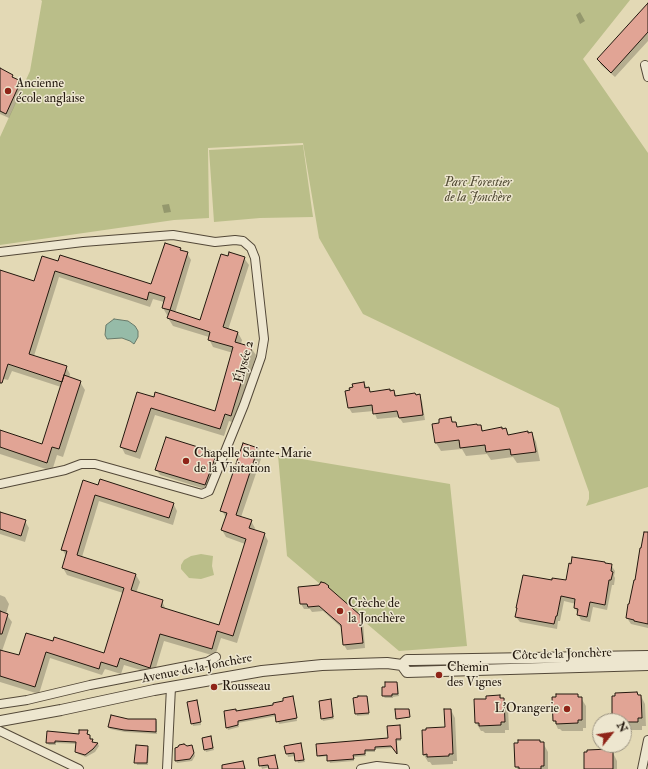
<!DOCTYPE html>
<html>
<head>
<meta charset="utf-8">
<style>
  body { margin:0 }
  #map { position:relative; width:648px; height:769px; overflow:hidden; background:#e3d9b5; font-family:"IM FELL Double Pica",serif }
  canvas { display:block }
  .north { position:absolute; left:592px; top:713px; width:40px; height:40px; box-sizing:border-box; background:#ede6cf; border:1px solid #9c9482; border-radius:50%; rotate:60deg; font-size:11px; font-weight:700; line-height:16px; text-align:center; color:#23180e }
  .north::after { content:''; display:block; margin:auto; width:14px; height:18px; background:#8f2418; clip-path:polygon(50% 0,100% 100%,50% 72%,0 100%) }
</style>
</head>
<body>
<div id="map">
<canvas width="648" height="769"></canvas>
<div class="north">N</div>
</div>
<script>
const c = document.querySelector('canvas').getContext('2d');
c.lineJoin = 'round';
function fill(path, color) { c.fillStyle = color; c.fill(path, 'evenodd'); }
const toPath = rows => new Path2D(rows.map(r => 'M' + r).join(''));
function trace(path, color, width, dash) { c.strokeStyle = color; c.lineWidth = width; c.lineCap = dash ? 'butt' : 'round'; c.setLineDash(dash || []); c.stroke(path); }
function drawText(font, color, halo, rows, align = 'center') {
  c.font = font + ' "IM FELL Double Pica",serif'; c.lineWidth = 3; c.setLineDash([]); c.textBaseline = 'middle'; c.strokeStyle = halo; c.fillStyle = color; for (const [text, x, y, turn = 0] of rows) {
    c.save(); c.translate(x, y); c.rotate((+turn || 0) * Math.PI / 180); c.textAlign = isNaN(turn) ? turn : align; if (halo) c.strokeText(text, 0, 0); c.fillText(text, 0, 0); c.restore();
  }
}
const green = toPath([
  [41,0,630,0,583,59,648,153,648,487,586,506,589,499,589,492,559,408,363,314,319,238,303,143,208,148,209,218,174,220,0,245,0,137,30,71,42,1],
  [303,145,313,217,260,218,214,222,209,150],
  [278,455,450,484,467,646,399,651,287,556],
  [201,554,213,556,212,566,214,575,201,579,189,578,181,569,181,565,184,560,191,556]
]);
const water = toPath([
  [114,319,128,321,135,326,138,331,138,337,134,344,130,341,122,338,107,339,105,335,106,325,114,319]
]);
const shadow = toPath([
  [648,6,648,41,615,77,601,65,598,59],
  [580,12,585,21,580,24,576,15],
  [0,70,12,76,14,79,20,82,23,87,9,118,0,114],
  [169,204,171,212,164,213,162,205],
  [180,249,182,252,187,253,191,260,175,313,201,321,229,257,244,258,249,265,228,330,238,333,242,340,241,344,251,348,256,355,235,423,229,421,224,436,155,415,140,459,125,454,121,446,138,394,215,412,233,353,213,347,209,339,209,337,173,326,168,318,169,315,167,315,163,308,164,302,153,299,150,307,59,277,34,356,66,367,70,374,69,378,80,382,85,390,63,457,57,455,52,471,0,454,0,431,43,445,61,387,12,371,8,380,0,378,0,271,35,282,43,257,152,286],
  [364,383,371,393,394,391,397,397,419,395,422,401,425,420,403,423,399,417,377,419,374,411,352,413,349,408,351,391],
  [450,418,458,428,480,426,484,432,506,429,509,436,532,433,536,442,540,461,517,463,513,457,491,460,487,454,466,456,462,449,441,451,436,443,433,425,441,423],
  [258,449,262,456,241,517,251,521,255,528,254,530,264,533,268,541,237,643,221,638,215,656,164,641,154,674,124,665,121,674,105,669,102,675,50,658,39,694,0,682,0,595,5,597,9,604,6,614,12,622,2,651,20,656,54,643,104,654,123,593,67,575,63,568,66,556,62,549,99,486,173,503,177,511,173,525,99,501,82,557,136,575,140,582,136,593,162,601,166,610,219,626,245,544,226,537,222,530,226,518,222,510],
  [216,454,220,459,208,490,160,475,156,469],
  [0,513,25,521,29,528,25,542,0,534],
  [648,542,648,628,631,624,627,618,636,581],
  [605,564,611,565,615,571,614,576,615,578,614,585,612,585,607,610,593,607,590,622,581,620,575,608,576,604,564,601,560,621,558,621,557,629,520,622,516,617,518,610,517,608,524,576,552,581,567,581],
  [325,584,330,591,360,616,363,621,365,648,347,650,344,645,342,628,323,611,312,612,310,609,304,609,301,604,299,587],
  [397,683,398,685,399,696,393,697,393,698,385,698,383,696],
  [578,695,579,698,581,698,586,706,586,728,583,728,583,731,562,731,560,729,558,729,554,720],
  [500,696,501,699,503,699,508,708,509,730,505,730,505,733,485,733,483,731,481,731,476,723,488,700],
  [641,696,645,704,646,726,642,726,642,730,624,730,624,721,615,721,613,719],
  [292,697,297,721,279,724,276,716,238,723,239,727,228,730,227,727,236,712,274,706],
  [367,697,368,699,369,715,357,716,354,699],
  [331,700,334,719,323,721,322,718],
  [188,703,197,704,201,725,193,726],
  [451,710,455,718,457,761,453,761,453,764,432,765,430,762,428,762,424,755,446,728],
  [128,720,156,720,157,722,157,734,125,732,110,729,109,727],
  [399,726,401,741,397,741,398,754,393,748,375,749,375,752,365,752,366,756,354,757,354,761,330,763,328,756,319,757,318,755,389,739],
  [87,731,93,743,98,744,99,746,95,752,86,757,78,754,76,751,77,744,56,743,56,745,49,745,47,743,48,732,80,735],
  [211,737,214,750,206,752,205,749],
  [540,741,541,743,543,743,548,752,548,769,517,769,516,766,519,744],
  [301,744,305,762,298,763,296,756,288,757,285,747],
  [192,746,195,756,192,761,177,763,176,761,176,749],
  [147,747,149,749,148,765,137,765,136,762],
  [613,753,617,761,617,769,585,769,588,754],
  [259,759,278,769,270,769,270,767,262,769]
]);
const building = toPath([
  [648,3,648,32,611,73,597,59,648,3],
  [0,68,13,75,12,77,21,81,6,114,0,111,0,68],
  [165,243,181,248,180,250,188,252,170,310,162,308,165,297,149,292,147,300,55,271,29,354,67,366,62,382,8,364,2,383,0,383,0,270,34,281,42,256,58,261,60,255,151,284,165,243],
  [229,252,245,257,223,327,238,332,235,342,252,347,231,416,225,414,220,429,151,408,136,452,120,447,137,392,154,397,155,392,215,411,233,347,208,340,210,332,167,318,170,310,200,320,221,254,228,256,229,252],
  [64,375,81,381,59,449,52,447,47,463,0,447,0,430,42,444,64,375],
  [364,382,365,388,369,387,370,392,390,389,390,391,394,390,395,396,415,393,416,395,420,394,423,415,399,418,397,411,373,414,372,405,348,408,345,391,350,390,349,388,353,387,352,384,364,382],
  [451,417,452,422,456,422,457,427,477,424,477,425,481,425,482,431,502,427,502,429,506,428,508,435,528,431,528,433,532,432,536,452,511,455,510,449,486,452,485,445,460,448,459,440,435,443,432,424,439,423,439,419,451,417],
  [166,437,217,453,205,485,155,470,166,437],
  [243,443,258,448,236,515,252,520,249,528,265,533,233,636,217,631,212,649,160,634,150,668,120,658,117,667,101,662,99,669,46,652,35,687,0,676,0,650,19,655,26,633,53,641,54,637,104,653,124,588,62,568,67,551,61,550,83,480,98,485,100,479,174,503,169,518,95,495,77,555,136,574,131,590,163,600,161,607,219,625,246,539,221,530,227,513,220,511,243,443],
  [0,512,26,520,21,536,0,529,0,512],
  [644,532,648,532,648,624,634,621,634,620,626,618,628,604,629,604,634,580,635,580,640,548,641,548,644,532],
  [572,557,605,562,605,563,612,564,611,571,613,572,611,580,609,580,605,605,590,602,587,617,577,615,578,609,574,608,575,599,561,596,557,616,556,616,554,624,515,617,517,608,516,608,523,575,552,580,552,578,566,580,569,563,571,564,572,557],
  [321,582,325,583,329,586,328,587,360,615,363,643,343,645,341,625,319,606,308,607,307,604,300,604,298,587,319,585,321,582],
  [0,611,8,614,2,634,0,634,0,611],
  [385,682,397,682,398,694,392,694,392,696,382,696,382,687,385,687,385,682],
  [637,692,638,695,641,695,642,718,638,718,638,722,624,722,624,721,616,721,616,719,612,719,612,696,615,696,615,693,637,692],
  [556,694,578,694,578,697,582,697,582,720,578,720,578,723,556,724,556,721,553,721,552,697,556,697,556,694],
  [500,695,500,698,504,698,505,722,501,722,501,725,479,726,479,723,475,723,474,699,486,699,486,696,500,695],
  [293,696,297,718,276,722,275,714,238,721,238,725,226,728,224,711,236,709,236,711,273,705,273,703,283,701,283,698,293,696],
  [358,696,367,696,369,713,355,714,353,698,358,697,358,696],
  [331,699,333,717,321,719,319,701,331,699],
  [197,700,201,722,191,724,187,702,197,700],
  [395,709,409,709,410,717,396,719,395,709],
  [444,709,451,709,453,754,449,754,449,756,427,757,427,754,423,755,422,730,426,730,426,728,445,727,444,709],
  [111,715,128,719,156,719,156,732,124,730,108,727,111,715],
  [400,725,401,739,396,739,397,754,391,746,375,747,375,750,365,750,365,754,353,755,354,759,327,761,327,755,317,756,316,744,388,738,387,726,400,725],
  [79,730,88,730,87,734,90,735,90,739,93,739,92,742,98,743,93,749,85,755,75,752,76,742,55,741,55,743,46,743,47,731,79,734,79,730],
  [211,736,213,748,204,750,202,738,211,736],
  [518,740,540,740,540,742,544,742,544,766,541,766,541,769,519,769,519,767,515,767,514,743,518,743,518,740],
  [301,743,304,760,295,761,294,753,286,754,284,746,301,743],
  [184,744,187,746,192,745,194,753,190,759,175,761,175,748,178,747,179,745,184,744],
  [136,745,148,746,147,763,134,763,136,745],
  [610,749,610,752,613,752,613,769,584,769,584,752,587,752,587,750,610,749],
  [275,755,278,769,269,769,268,765,259,766,258,758,275,755],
  [243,761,245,769,222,769,222,765,243,761]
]);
const minor = toPath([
  [645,65,648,77],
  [0,252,83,242,173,235,215,242,235,240,243,241,251,248,255,258,264,339,261,357,244,405,209,491,202,494,95,464,81,464,65,470,0,484],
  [0,704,27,700,90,685,207,662,216,657],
  [0,731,79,769],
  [167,769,171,687],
  [361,769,377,766,405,769],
  [642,769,648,740]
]);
const tertiary = toPath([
  [402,665,407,660,414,660,648,656],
  [0,721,61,710,154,690,262,671,322,665,387,663,402,665,407,672,648,665]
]);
const markers = [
  [8,91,4,"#8f2418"],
  [186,461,4,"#8f2418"],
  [340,611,4,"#8f2418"],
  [439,675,4,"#8f2418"],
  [214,687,4,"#8f2418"],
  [567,709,4,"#8f2418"]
];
const poiNames = [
  ["Ancienne",16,84],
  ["école anglaise",16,99],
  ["Chapelle Sainte-Marie",194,454],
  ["de la Visitation",194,469],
  ["Crèche de",348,604],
  ["la Jonchère",348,619],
  ["Chemin",447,668],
  ["des Vignes",447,683],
  ["Rousseau",222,687],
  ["L'Orangerie",559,709,"right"]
];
const parkNames = [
  ["Parc Forestier",478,183],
  ["de la Jonchère",478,198]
];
const streetNames = [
  ["Élysée 2",245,362,-75],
  ["Côte de la Jonchère",562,655,-2],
  ["Avenue de la Jonchère",197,669,-11]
];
fill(green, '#babe89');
fill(water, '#96bba8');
trace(water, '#687a6a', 1);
fill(shadow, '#0003');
fill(building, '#e1a495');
trace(building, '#23180e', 1);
trace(minor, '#534838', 10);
trace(tertiary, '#534838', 12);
trace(minor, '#ede6cf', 8);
trace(tertiary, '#ede6cf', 10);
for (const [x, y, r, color] of markers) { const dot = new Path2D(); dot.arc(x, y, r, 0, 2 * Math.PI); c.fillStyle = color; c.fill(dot); trace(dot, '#ede6cf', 1.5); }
drawText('13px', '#23180e', '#ede6cf', poiNames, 'left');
drawText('italic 13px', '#504a33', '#ede6cf', parkNames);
drawText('13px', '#23180e', '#ede6cf', streetNames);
</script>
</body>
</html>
